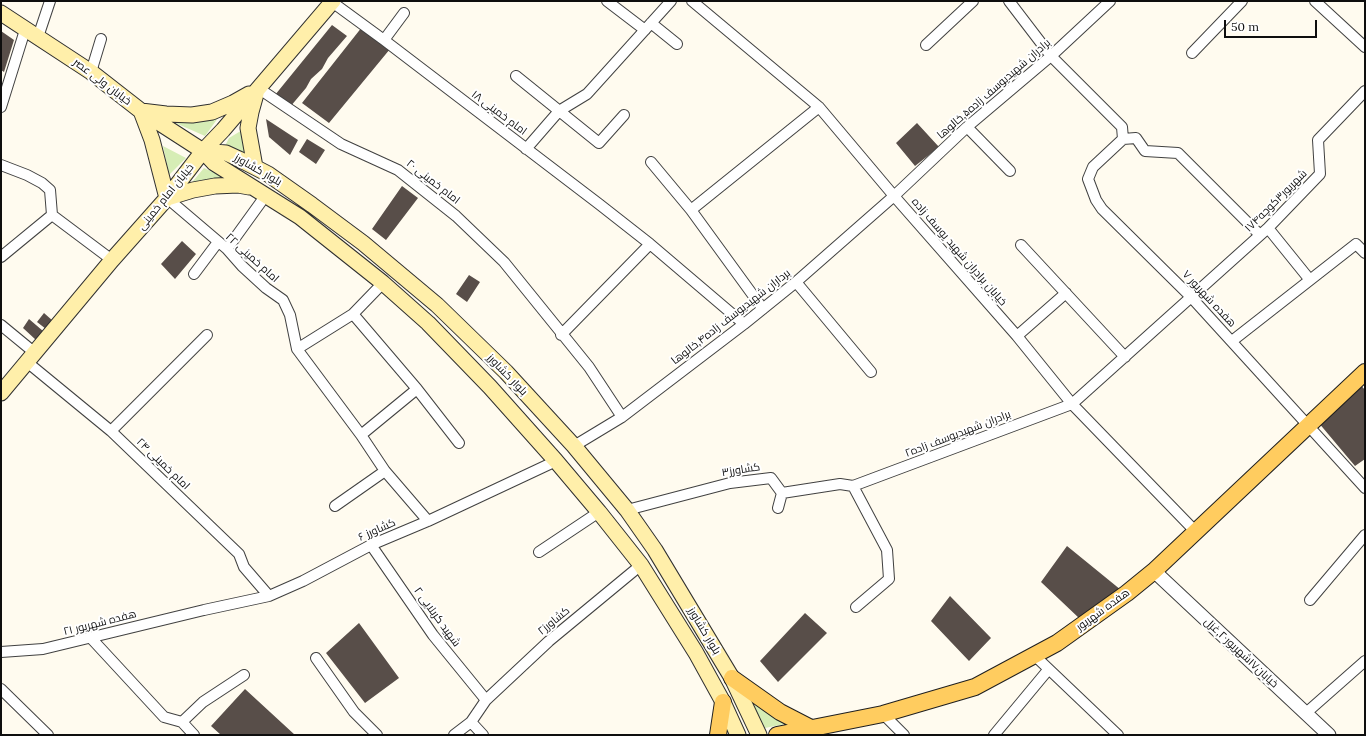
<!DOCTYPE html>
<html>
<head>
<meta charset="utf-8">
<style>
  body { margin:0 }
  #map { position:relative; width:1366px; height:736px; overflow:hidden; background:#fffbef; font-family:Lora,serif }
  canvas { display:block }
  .frame { position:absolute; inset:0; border:2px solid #0e0e0e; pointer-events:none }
  .scale { position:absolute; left:1224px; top:20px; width:93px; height:18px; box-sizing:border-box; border:2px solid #0e0e0e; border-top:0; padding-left:5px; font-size:12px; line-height:14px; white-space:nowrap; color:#0e0e0e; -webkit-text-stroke:3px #fff; paint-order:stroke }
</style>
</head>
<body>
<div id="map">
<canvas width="1366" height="736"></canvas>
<div class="frame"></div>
<div class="scale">50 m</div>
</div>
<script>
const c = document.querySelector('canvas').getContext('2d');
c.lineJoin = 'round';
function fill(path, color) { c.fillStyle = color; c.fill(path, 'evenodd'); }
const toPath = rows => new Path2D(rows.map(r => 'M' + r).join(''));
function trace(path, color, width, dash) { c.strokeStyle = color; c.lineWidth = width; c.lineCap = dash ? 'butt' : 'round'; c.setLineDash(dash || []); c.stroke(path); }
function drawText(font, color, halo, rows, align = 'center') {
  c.font = font + ' Lora,Cairo,serif'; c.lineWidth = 4; c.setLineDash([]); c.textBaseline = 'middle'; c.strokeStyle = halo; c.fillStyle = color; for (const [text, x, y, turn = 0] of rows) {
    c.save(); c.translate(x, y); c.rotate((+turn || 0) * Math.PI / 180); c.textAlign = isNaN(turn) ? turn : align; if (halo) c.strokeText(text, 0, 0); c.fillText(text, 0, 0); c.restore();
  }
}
const green = toPath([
  [218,118,205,136,171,121],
  [244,129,247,155,225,146,229,138],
  [163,146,186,158,169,175],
  [204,168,228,179,188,187],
  [753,704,785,724,765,728]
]);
const building = toPath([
  [332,25,347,36,328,58,322,69,311,79,306,88,290,107,275,95],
  [362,27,390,49,329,123,302,103],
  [1,31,14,40,4,72,1,70],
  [266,119,298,140,290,155,269,137],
  [917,123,939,147,915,166,896,143],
  [307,139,325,150,316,164,299,152],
  [402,186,418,198,386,240,372,229],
  [182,241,196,254,175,279,161,264],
  [469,275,480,282,467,302,456,294],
  [44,313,53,321,46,329,37,322],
  [29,319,43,331,36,340,23,328],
  [1359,383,1365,390,1365,459,1355,466,1318,422],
  [1067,546,1121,590,1080,619,1041,582],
  [950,596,991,638,969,661,931,621],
  [805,613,827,633,778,682,760,661],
  [359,623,399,678,365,703,326,653],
  [245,689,295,735,221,735,211,726]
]);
const minor = toPath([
  [607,1,645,30],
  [692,1,819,107,894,196,1017,336,1072,404,1195,531],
  [1009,1,1051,56,1122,127,1123,139,1093,167,1088,179,1096,200,1102,209,1191,297,1365,488],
  [1315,1,1365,47],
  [332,2,384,40,599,204,650,244,744,324],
  [651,23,677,44],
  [38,37,50,1],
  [384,40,404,13],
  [926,45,973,1],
  [1192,53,1242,1],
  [91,72,101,39],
  [516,76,599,143,624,115],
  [258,88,341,144,398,170,456,216,504,262,589,367,622,417],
  [1,107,25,30],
  [967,127,1010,171],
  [1123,139,1136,138,1145,151,1178,153,1260,235],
  [526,149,559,111,587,94,671,1],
  [651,162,691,210,763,309],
  [1,165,27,175,42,183,50,190,52,215],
  [167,198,227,249,242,266,266,288,283,300,290,315,297,349,361,435,385,471,428,521],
  [691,210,819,107],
  [1268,228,1310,280],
  [1021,245,1125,357],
  [227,249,266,195],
  [1,257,52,215,112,260],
  [194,274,218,242],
  [796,282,871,372],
  [353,314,417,389,459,443],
  [1,325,35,353],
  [561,335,650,244],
  [1017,336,1066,293],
  [1232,341,1356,244,1365,253],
  [297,349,353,314,383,283],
  [27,362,111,431,239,554,244,567,269,596],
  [111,431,207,335],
  [361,435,417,389],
  [574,446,622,417,744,324,796,282,894,196,967,127,1051,56,1110,1],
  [853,486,887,550,889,579,856,607],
  [335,506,385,471],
  [778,508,782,493],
  [627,510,730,483,771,478,782,493,840,484,853,486,1072,404,1268,228,1320,174,1318,140,1365,91],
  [371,545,433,635,486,700],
  [539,552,599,512],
  [1310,600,1365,535],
  [90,637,164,717,182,722,194,735],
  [1,652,43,649,204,610,269,596,303,581,371,545,428,521,556,461],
  [1034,655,1118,735],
  [316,658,354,712,377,735],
  [1,689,48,735],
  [1306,713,1365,661],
  [883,714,904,735],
  [182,722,203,702,244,675],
  [471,722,483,735],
  [454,735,471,722,486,700,549,641,641,565],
  [994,735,1048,670]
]);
const tertiary = toPath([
  [1154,571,1329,735]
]);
const secondary = toPath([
  [1,13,91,72,141,111,203,151,214,163,300,217,383,283,428,323,490,387,556,461,599,512,641,565,696,653,723,702,738,735],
  [249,94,233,103,212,112,192,115,166,114,141,111,152,140,167,198,193,190,215,186,238,185,249,187],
  [203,151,226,153,239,159,268,174,312,205,363,243,437,305,506,372,574,446,627,510,655,550,732,678,759,735],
  [255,167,248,128,251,112,256,94],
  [1,393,112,260,167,198,203,151,223,130,333,1]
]);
const primary = toPath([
  [732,678,780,712,811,728,809,731],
  [718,735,723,702],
  [777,735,883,714,975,687,1057,643,1127,593,1154,571,1365,372]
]);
const streetNames = [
  ["خیابان ولی عصر",102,82,37],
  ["برادران شهیدیوسف زاده۵,خالوها",994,89,-41],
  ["امام خمینی ۱۸",499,113,37],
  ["بلوار کشاورز",258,170,30],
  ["امام خمینی ۲۰",433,182,38],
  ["خیابان امام خمینی",166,197,-51],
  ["۱۷شهریور۳کوچه۴",1276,201,-45],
  ["خیابان برادران شهید یوسف زاده",959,252,49],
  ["امام خمینی ۲۲",252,258,42],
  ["هفده شهریور ۷",1209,299,47],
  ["برداران شهیدیوسف زاده۴,خالوها",731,317,-38],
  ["بلوار کشاورز",507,375,46],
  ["برادران شهیدیوسف زاده۲",958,434,-21],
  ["امام خمینی ۲۴",163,464,44],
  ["کشاورز۳",741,470,-9],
  ["کشاورز ۶",377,530,-24],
  ["هفده شهریور",1103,610,-36],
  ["شهید کربلایی ۲",437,617,54],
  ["کشاورز۲",554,621,-39],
  ["هفده شهریور ۲۱",100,623,-14],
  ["بلوار کشاورز",704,631,59],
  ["خیابان۱۷شهریور۲۰,غزل",1241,653,43]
];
fill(green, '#d6edb5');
fill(building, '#584e49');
trace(minor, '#414141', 12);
trace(tertiary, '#414141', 15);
trace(secondary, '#303030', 17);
trace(primary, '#1f1f1f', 18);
trace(minor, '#fff', 10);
trace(tertiary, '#fff', 13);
trace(secondary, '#ffefaa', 15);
trace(primary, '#ffcc5f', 16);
drawText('11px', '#0e0e0e', '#fff', streetNames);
</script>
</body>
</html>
